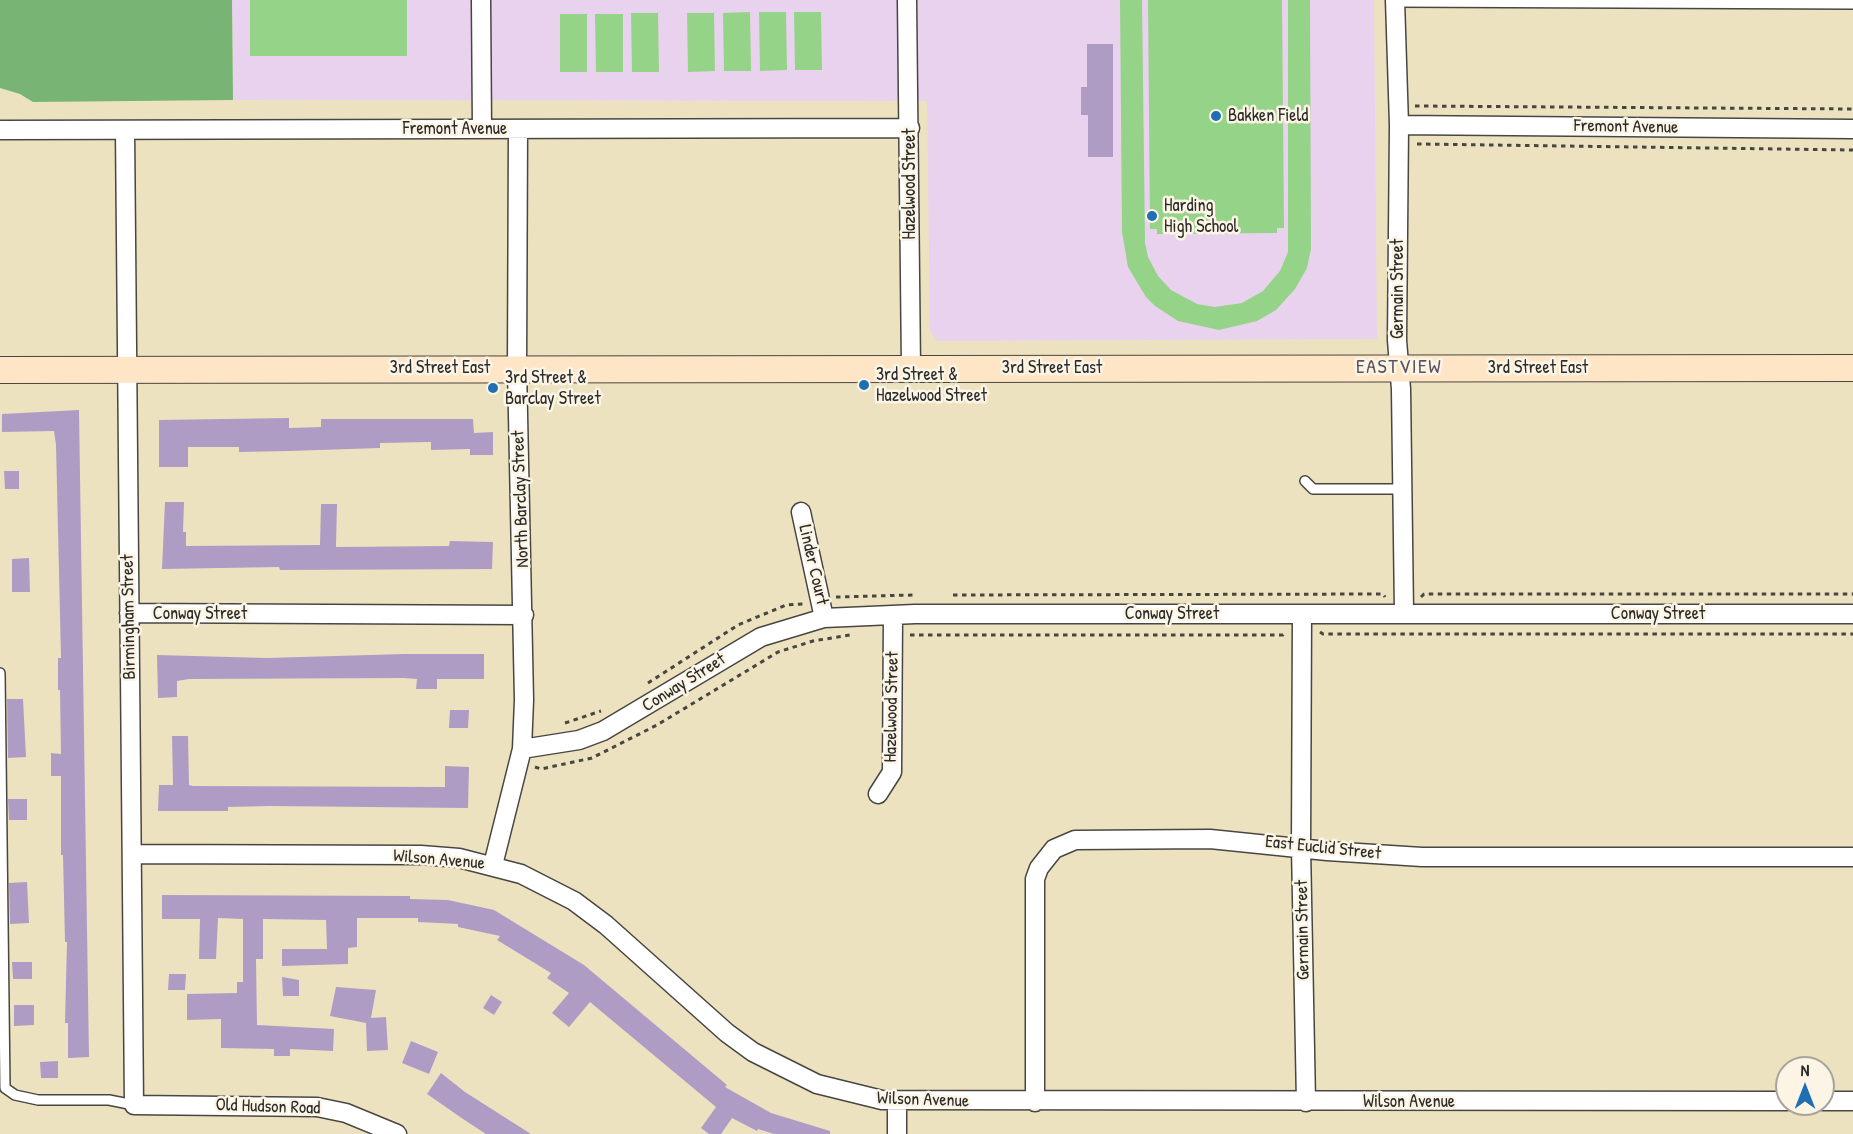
<!DOCTYPE html>
<html>
<head>
<meta charset="utf-8">
<style>
  body { margin:0 }
  #map { position:relative; width:1853px; height:1134px; overflow:hidden; background:#ede2c0; font-family:"Patrick Hand",sans-serif }
  canvas { display:block }
  .north { position:absolute; left:1775px; top:1056px; width:60px; height:60px; box-sizing:border-box; background:#fcf5e5; border:2px solid #a8a49b; border-radius:50%; rotate:0deg; font-size:16px; font-weight:700; line-height:24px; text-align:center; color:#2b2b2b }
  .north::after { content:''; display:block; margin:auto; width:21px; height:27px; background:#1f6fb2; clip-path:polygon(50% 0,100% 100%,50% 72%,0 100%) }
</style>
</head>
<body>
<div id="map">
<canvas width="1853" height="1134"></canvas>
<div class="north">N</div>
</div>
<script>
const c = document.querySelector('canvas').getContext('2d');
c.lineJoin = 'round';
function fill(path, color) { c.fillStyle = color; c.fill(path, 'evenodd'); }
const toPath = rows => new Path2D(rows.map(r => 'M' + r).join(''));
function trace(path, color, width, dash) { c.strokeStyle = color; c.lineWidth = width; c.lineCap = dash ? 'butt' : 'round'; c.setLineDash(dash || []); c.stroke(path); }
function drawText(font, color, halo, rows, align = 'center') {
  c.font = font + ' "Patrick Hand",sans-serif'; c.lineWidth = 5; c.setLineDash([]); c.textBaseline = 'middle'; c.strokeStyle = halo; c.fillStyle = color; for (const [text, x, y, turn = 0] of rows) {
    c.save(); c.translate(x, y); c.rotate((+turn || 0) * Math.PI / 180); c.textAlign = isNaN(turn) ? turn : align; if (halo) c.strokeText(text, 0, 0); c.fillText(text, 0, 0); c.restore();
  }
}
const built = toPath([
  [232,0,1374,0,1377,339,937,341,930,331,927,101,233,100]
]);
const green = toPath([
  [250,0,407,0,407,56,250,56],
  [1120,0,1142,0,1145,243,1148,257,1158,276,1171,290,1197,304,1215,307,1242,303,1263,291,1280,271,1288,252,1288,0,1310,0,1311,249,1307,268,1295,289,1276,310,1257,321,1219,330,1178,321,1155,306,1146,297,1128,267,1122,232],
  [1148,0,1282,0,1284,228,1277,228,1277,233,1157,234,1157,229,1150,229],
  [750,12,751,71,724,71,723,13],
  [759,12,786,12,787,70,760,71],
  [794,12,821,12,822,70,795,70],
  [631,13,658,13,659,72,632,72],
  [687,13,714,13,715,71,688,72],
  [560,14,587,14,587,72,560,72],
  [595,14,623,14,623,72,596,72]
]);
const forest = toPath([
  [0,0,232,0,233,100,33,102,20,94,0,88]
]);
const building = toPath([
  [1087,44,1113,44,1113,157,1088,157,1088,115,1081,115,1081,87,1087,87],
  [79,410,89,1057,68,1058,68,1023,65,1023,67,942,65,942,63,855,61,855,61,776,51,776,51,753,61,754,60,690,58,690,58,658,61,658,56,445,54,431,2,432,2,414],
  [289,418,289,428,321,427,321,419,473,419,474,433,493,432,493,455,470,455,470,449,431,450,431,442,380,443,380,448,289,451,239,452,239,447,188,447,188,467,159,467,159,420],
  [4,471,19,471,19,489,5,489],
  [165,502,184,502,183,532,186,532,186,546,320,545,321,504,337,504,336,547,449,546,450,541,493,542,492,569,280,570,279,567,162,569],
  [29,558,30,592,12,592,12,559],
  [404,654,484,654,484,679,437,679,437,689,416,689,417,679,404,678,189,679,177,681,177,697,158,698,157,655,267,658],
  [7,699,23,699,26,757,8,758],
  [450,710,469,710,468,728,449,728],
  [172,736,188,736,189,785,193,786,445,787,445,766,469,767,468,808,270,806,228,807,228,811,158,811,159,785,173,785],
  [8,799,27,799,27,820,9,820],
  [27,882,29,923,10,924,9,883],
  [162,895,410,896,410,899,448,900,494,910,584,965,727,1085,725,1087,771,1113,830,1131,830,1134,774,1134,758,1129,757,1131,732,1118,721,1134,709,1134,701,1128,716,1107,590,1002,569,1027,552,1013,569,993,547,978,551,973,497,940,500,936,458,927,458,924,418,922,418,918,357,918,357,947,348,948,348,964,282,966,282,949,327,949,326,920,263,919,263,959,256,959,257,1025,334,1029,333,1051,290,1049,290,1056,274,1056,274,1049,221,1048,221,1019,187,1020,187,994,237,993,237,982,243,982,243,919,218,918,216,959,199,959,200,919,162,919],
  [12,962,32,962,32,979,13,979],
  [169,974,186,974,185,990,168,990],
  [282,977,299,980,299,996,283,996],
  [336,987,376,990,371,1018,386,1017,388,1050,367,1051,366,1023,330,1016],
  [491,995,502,1002,494,1015,483,1008],
  [14,1005,34,1005,34,1025,14,1026],
  [411,1041,438,1052,429,1074,402,1063],
  [58,1061,58,1078,41,1078,40,1062],
  [441,1073,465,1092,531,1134,486,1134,463,1119,427,1094]
]);
const path = toPath([
  [1415,106,1853,109],
  [1417,144,1853,150],
  [953,595,1383,594,1385,597],
  [836,597,913,595],
  [1421,597,1424,594,1853,594],
  [1320,632,1323,634,1853,634],
  [910,635,1283,635,1285,632],
  [648,683,738,625,786,605,803,604],
  [565,723,601,711],
  [535,767,541,769,592,758,657,725,778,652,813,641,850,635]
]);
const lane = toPath([
  [1395,2,1853,4],
  [1305,481,1313,489,1401,489],
  [0,673,5,1088,15,1095,38,1100,109,1100,134,1105]
]);
const street = toPath([
  [481,0,482,129],
  [907,0,911,368],
  [1395,0,1399,125,1397,340,1401,389,1404,613],
  [1399,125,1853,129],
  [0,130,910,128],
  [125,130,134,1105,317,1107,346,1113,397,1134],
  [801,512,824,618],
  [129,613,524,615],
  [1302,614,1301,847,1306,1102],
  [522,749,579,740,603,731,761,637,824,618,915,614,1853,614],
  [878,794,892,772,893,616],
  [133,854,421,855,459,858,521,874,574,901,606,925,727,1033,753,1052,817,1084,882,1100,1787,1101],
  [493,865,522,749,524,700,517,367,518,129],
  [1823,1101,1853,1101],
  [897,1102,897,1134],
  [1035,1102,1035,879,1039,868,1054,849,1075,840,1210,839,1327,851,1422,857,1853,857]
]);
const secondary = toPath([
  [0,370,1853,368]
]);
const markers = [
  [1216,116,6,"#1f6fb2"],
  [1152,216,6,"#1f6fb2"],
  [864,385,6,"#1f6fb2"],
  [493,388,6,"#1f6fb2"]
];
const poiNames = [
  ["Bakken Field",1228,116],
  ["Harding",1164,206],
  ["High School",1164,227],
  ["3rd Street &",876,375],
  ["Hazelwood Street",876,396],
  ["3rd Street &",505,378],
  ["Barclay Street",505,399]
];
const streetNames = [
  ["Fremont Avenue",1626,127,1],
  ["Fremont Avenue",455,129],
  ["Hazelwood Street",910,184,-90],
  ["Germain Street",1398,289,-90],
  ["3rd Street East",440,368],
  ["3rd Street East",1052,368],
  ["3rd Street East",1538,368],
  ["North Barclay Street",521,499,-92],
  ["Linder Court",813,565,77],
  ["Conway Street",200,614],
  ["Conway Street",1172,614],
  ["Conway Street",1658,614],
  ["Birmingham Street",129,617,-91],
  ["Conway Street",684,683,-32],
  ["Hazelwood Street",892,707,-89],
  ["East Euclid Street",1323,848,6],
  ["Wilson Avenue",439,860,5],
  ["Germain Street",1303,930,-91],
  ["Wilson Avenue",923,1100,2],
  ["Wilson Avenue",1409,1102],
  ["Old Hudson Road",268,1107,2]
];
const neighbourhoodNames = [
  ["EASTVIEW",1399,368]
];
fill(built, '#e9d2ee');
fill(green, '#95d389');
fill(forest, '#78b575');
fill(building, '#af9cc5');
trace(lane, '#484641', 12);
trace(street, '#484641', 21);
trace(secondary, '#484641', 28);
trace(path, '#484641', 3, [4.5, 4.5]);
trace(lane, '#fff', 9);
trace(street, '#fff', 18);
trace(secondary, '#fee5c5', 26);
for (const [x, y, r, color] of markers) { const dot = new Path2D(); dot.arc(x, y, r, 0, 2 * Math.PI); c.fillStyle = color; c.fill(dot); trace(dot, '#fcf5e5', 2); }
drawText('18px', '#2b2b2b', '#fcf5e5', poiNames, 'left');
drawText('18px', '#2b2b2b', '#fcf5e5', streetNames);
c.letterSpacing = '1.5px';
drawText('20px', '#595361', '#fcf5e5', neighbourhoodNames);
c.letterSpacing = '0px';
</script>
</body>
</html>
